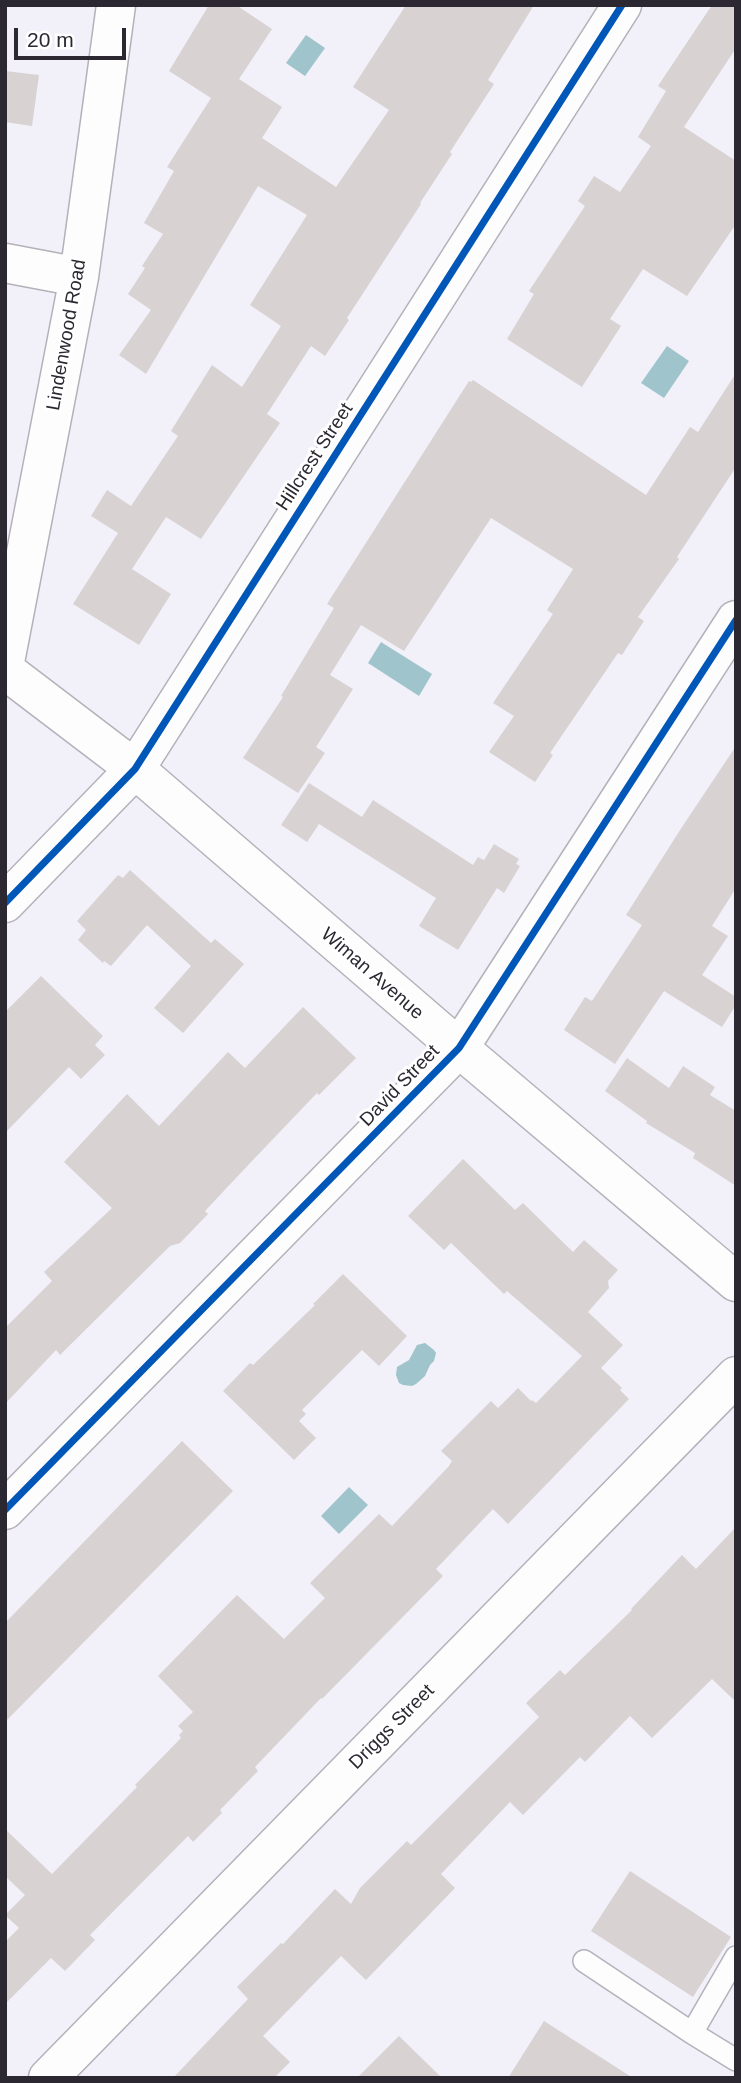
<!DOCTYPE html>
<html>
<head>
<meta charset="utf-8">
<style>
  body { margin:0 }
  #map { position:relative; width:741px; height:2083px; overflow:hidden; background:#f2f0f8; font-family:Helvetica,sans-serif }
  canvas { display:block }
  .frame { position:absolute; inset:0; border:7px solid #2b2831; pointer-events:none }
  .scale { position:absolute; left:14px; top:28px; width:112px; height:32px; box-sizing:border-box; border:4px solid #2b2831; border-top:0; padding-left:9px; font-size:21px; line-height:24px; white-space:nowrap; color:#2b2831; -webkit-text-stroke:5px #fff; paint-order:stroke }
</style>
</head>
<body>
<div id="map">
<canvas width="741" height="2083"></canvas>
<div class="frame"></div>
<div class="scale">20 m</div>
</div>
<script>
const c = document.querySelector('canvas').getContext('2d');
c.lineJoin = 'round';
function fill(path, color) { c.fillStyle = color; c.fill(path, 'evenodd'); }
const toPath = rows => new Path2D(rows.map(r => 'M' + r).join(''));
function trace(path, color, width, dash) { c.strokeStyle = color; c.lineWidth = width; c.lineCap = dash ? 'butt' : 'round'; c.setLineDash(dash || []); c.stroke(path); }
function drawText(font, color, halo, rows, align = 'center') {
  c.font = font + ' Helvetica,sans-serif'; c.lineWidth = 6; c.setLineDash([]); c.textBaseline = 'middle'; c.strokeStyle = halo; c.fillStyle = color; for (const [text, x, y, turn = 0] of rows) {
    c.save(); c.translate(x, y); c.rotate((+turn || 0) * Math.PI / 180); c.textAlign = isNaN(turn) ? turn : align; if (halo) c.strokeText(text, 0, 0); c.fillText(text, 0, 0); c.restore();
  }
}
const water = toPath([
  [306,35,325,48,305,76,286,63],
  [667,346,689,361,664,398,641,383],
  [381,642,432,674,419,696,368,663],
  [425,1343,434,1350,436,1353,434,1361,430,1365,425,1376,416,1384,412,1386,403,1385,399,1383,396,1375,397,1367,409,1360,417,1345],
  [349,1487,368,1505,339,1534,321,1516]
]);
const building = toPath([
  [209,5,236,5,272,29,239,79,282,107,262,138,336,187,389,110,353,87,406,5,534,5,488,80,494,84,450,152,452,154,420,203,421,204,347,318,349,320,325,356,311,346,267,414,280,423,201,539,166,517,132,569,171,594,139,645,73,604,118,533,91,516,107,490,131,506,178,436,171,431,212,365,242,387,281,326,250,305,307,215,258,186,146,374,119,355,151,310,128,294,145,268,142,266,163,234,144,223,174,171,167,167,211,98,169,71],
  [712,5,736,5,736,48,684,127,736,161,736,224,687,296,643,269,610,319,621,326,582,387,507,339,534,294,529,291,585,206,578,201,594,176,620,192,651,146,638,137,666,91,658,86],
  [5,71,39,75,32,126,5,122],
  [736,373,736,467,677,557,679,559,638,617,644,621,622,655,618,653,550,753,553,755,535,782,489,752,514,716,493,703,553,614,547,610,573,569,491,518,404,651,361,625,330,675,353,689,316,747,325,753,298,793,243,758,283,697,281,696,334,608,327,604,469,381,471,382,473,380,646,495,690,427,698,432],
  [736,746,736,888,712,926,728,936,702,975,736,997,736,1005,722,1027,664,991,615,1064,564,1030,585,997,592,1001,642,925,626,915,682,827],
  [309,783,362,817,373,800,473,865,478,857,484,860,494,844,519,859,516,864,520,866,504,893,497,888,458,950,419,926,436,898,319,824,307,842,281,825],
  [130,870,211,943,215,939,244,964,183,1033,154,1008,191,966,147,925,111,966,104,961,103,963,78,940,86,930,77,921,118,875,123,878],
  [41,976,103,1036,95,1045,105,1055,81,1079,69,1067,5,1133,5,1012],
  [303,1007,356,1058,319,1095,317,1093,252,1161,205,1211,208,1214,180,1243,170,1246,60,1355,56,1350,5,1404,5,1328,52,1281,44,1272,112,1208,64,1162,127,1094,159,1126,228,1052,245,1068],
  [627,1058,669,1088,683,1066,715,1087,710,1095,736,1111,736,1186,693,1158,695,1153,646,1123,647,1121,605,1091],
  [463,1159,515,1210,523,1203,573,1252,584,1240,618,1270,608,1281,609,1288,588,1312,623,1345,601,1368,622,1388,620,1390,629,1399,508,1524,493,1509,436,1569,443,1576,322,1699,321,1698,255,1767,258,1771,220,1810,222,1813,193,1842,188,1836,90,1935,95,1940,65,1971,51,1958,5,2004,5,1942,19,1928,5,1915,25,1895,5,1876,5,1829,52,1874,137,1787,135,1785,181,1738,179,1735,183,1731,178,1726,193,1712,158,1676,237,1595,284,1639,325,1598,310,1583,379,1514,392,1526,449,1466,452,1461,441,1451,491,1401,498,1408,518,1388,531,1401,532,1400,536,1403,582,1356,507,1291,504,1294,451,1243,444,1250,408,1216],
  [343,1274,407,1336,379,1366,362,1350,302,1410,306,1414,299,1421,316,1438,294,1460,223,1391,250,1363,253,1365,315,1305,313,1304],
  [182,1441,233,1491,5,1722,5,1623],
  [736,1527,736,1702,712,1679,652,1738,630,1716,585,1762,580,1757,523,1815,510,1802,441,1874,455,1888,366,1980,341,1956,263,2036,290,2062,274,2078,173,2078,248,1999,237,1987,281,1943,283,1944,335,1889,351,1904,360,1888,407,1841,411,1845,539,1717,526,1703,560,1670,565,1675,632,1610,631,1609,682,1555,696,1569],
  [630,1871,731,1937,693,1997,591,1931],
  [544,2021,633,2078,508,2078],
  [399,2036,442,2078,357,2078]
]);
const lane = toPath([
  [736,1957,692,2033,736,2060],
  [584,1961,692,2033]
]);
const street = toPath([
  [5,263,79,277],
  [5,662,79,277,116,5],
  [5,670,135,769,459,1048,736,1282],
  [5,903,135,769,622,5],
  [5,1510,459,1048,736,620],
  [48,2078,736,1376]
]);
const cycleway = toPath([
  [5,903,135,769,622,5],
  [5,1510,459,1048,736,620]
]);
const streetNames = [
  ["Lindenwood Road",67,335,-80],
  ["Hillcrest Street",315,457,-57],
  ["Wiman Avenue",372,974,41],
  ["David Street",400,1086,-46],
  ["Driggs Street",392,1727,-45]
];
fill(water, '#9fc4cb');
fill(building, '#d8d2d3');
trace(lane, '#b4b1ba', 24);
trace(street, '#b4b1ba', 41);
trace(lane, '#fdfdfe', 21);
trace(street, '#fdfdfe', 38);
trace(cycleway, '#0057b8', 7);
drawText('19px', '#2b2831', '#fff', streetNames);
</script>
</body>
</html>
